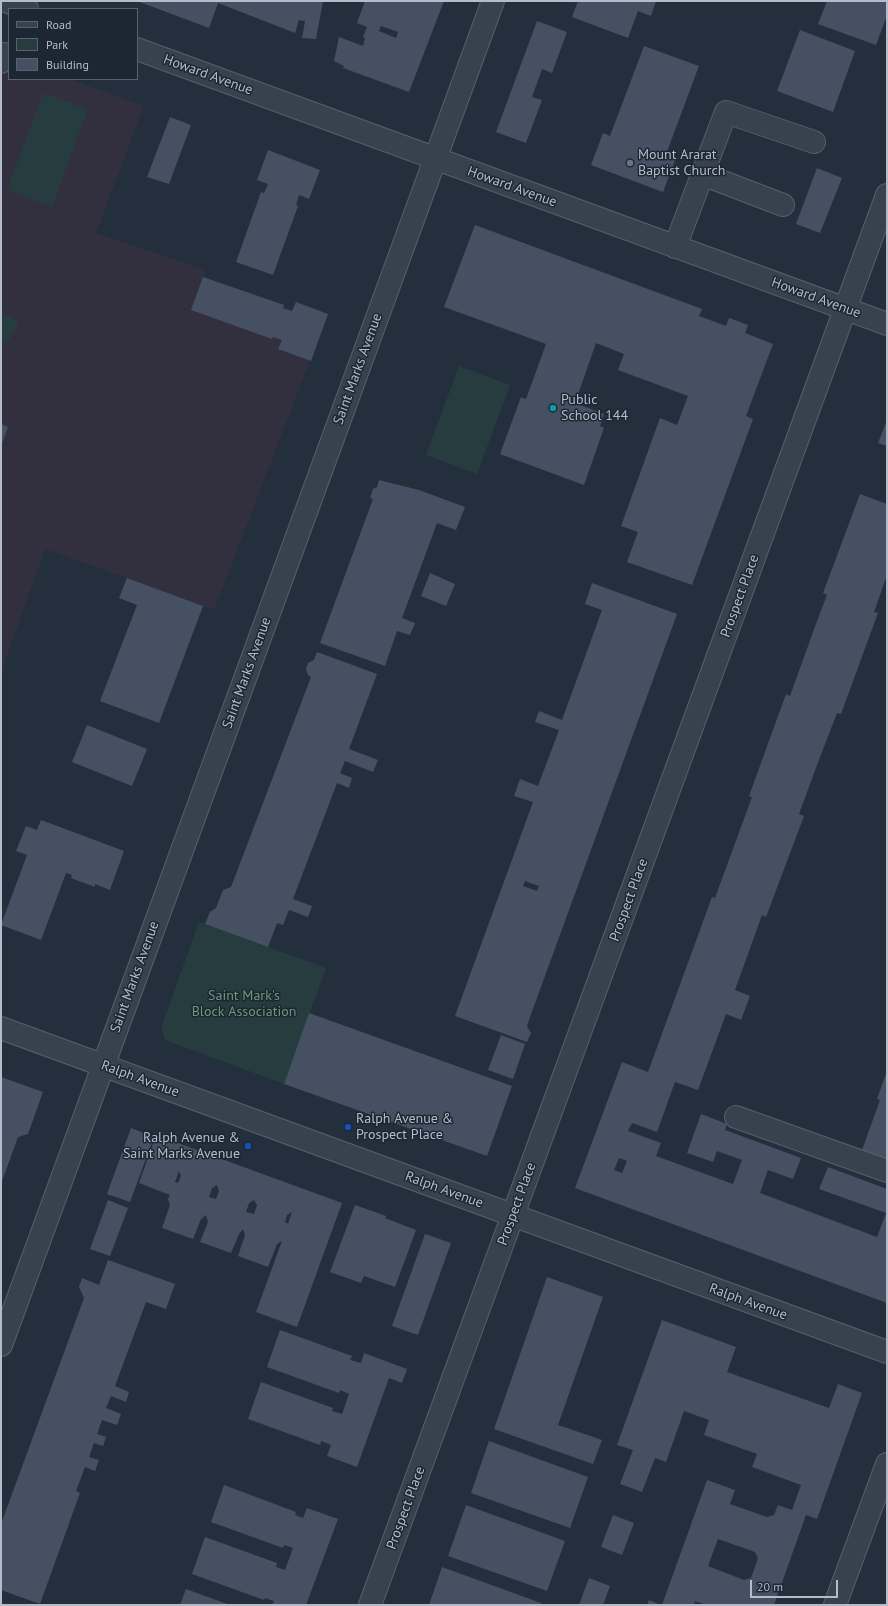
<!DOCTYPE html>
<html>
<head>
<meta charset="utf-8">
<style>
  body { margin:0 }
  #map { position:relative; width:888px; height:1606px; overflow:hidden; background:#242f3e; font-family:"PT Sans",sans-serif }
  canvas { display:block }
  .frame { position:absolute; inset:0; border:2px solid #b4bcc9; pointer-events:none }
  .legend { position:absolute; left:8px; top:8px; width:130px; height:72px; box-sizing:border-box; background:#1d2633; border:1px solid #59626f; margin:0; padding:5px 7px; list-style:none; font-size:12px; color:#b4bcc9 }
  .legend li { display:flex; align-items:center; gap:8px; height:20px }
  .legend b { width:20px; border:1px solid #59626f }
  .scale { position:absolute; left:750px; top:1580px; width:88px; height:18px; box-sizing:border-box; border:2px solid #b4bcc9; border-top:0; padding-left:5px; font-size:12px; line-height:14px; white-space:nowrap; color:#b4bcc9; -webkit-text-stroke:3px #1d2633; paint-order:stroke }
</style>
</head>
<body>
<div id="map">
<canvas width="888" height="1606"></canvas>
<div class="frame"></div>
<ul class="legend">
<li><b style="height:5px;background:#38414e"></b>Road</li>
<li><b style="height:11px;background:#263c3f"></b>Park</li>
<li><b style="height:11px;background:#455162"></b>Building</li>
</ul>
<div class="scale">20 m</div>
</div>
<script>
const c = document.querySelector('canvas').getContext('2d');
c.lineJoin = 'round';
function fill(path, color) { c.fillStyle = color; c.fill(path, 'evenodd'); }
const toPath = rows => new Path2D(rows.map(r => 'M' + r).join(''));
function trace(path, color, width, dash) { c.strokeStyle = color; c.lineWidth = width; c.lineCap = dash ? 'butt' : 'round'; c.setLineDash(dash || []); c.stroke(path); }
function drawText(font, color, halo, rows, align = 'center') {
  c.font = font + ' "PT Sans",sans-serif'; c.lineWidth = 3; c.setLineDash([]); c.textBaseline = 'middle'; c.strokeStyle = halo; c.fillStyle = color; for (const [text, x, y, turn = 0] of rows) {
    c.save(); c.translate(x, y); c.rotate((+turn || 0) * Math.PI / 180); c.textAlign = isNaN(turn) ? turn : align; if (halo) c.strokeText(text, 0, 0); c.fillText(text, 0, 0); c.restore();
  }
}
const medical = toPath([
  [1,54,9,56,9,79,70,79,144,106,96,233,205,270,204,277,284,305,284,308,292,311,296,302,328,314,214,610,127,578,45,549,1,673]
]);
const green = toPath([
  [43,93,88,109,52,207,7,190],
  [1,312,19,322,7,344,1,340],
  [459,366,510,385,477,474,426,455],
  [199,922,326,968,284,1084,165,1040,161,1028]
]);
const building = toPath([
  [137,1,323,1,316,39,302,38,305,21,299,20,295,33,218,3,209,28],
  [365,1,444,1,409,92,343,68,344,66,334,61,339,37,363,46,365,38,363,37,367,27,357,23],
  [381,26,398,32,396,38,379,31],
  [578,1,656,1,651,16,638,11,628,38,572,17],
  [827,1,887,1,887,15,876,45,818,24],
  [537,21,567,32,552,73,542,69,532,97,542,100,526,143,496,132],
  [800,30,855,51,833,112,777,91],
  [644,46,699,66,665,157,675,160,663,192,591,165,603,133,610,136],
  [170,117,191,125,169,184,147,177],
  [268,150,320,170,309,199,299,195,296,205,298,206,273,275,236,262,261,192,264,193,268,184,257,180],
  [817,168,842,178,820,233,796,224],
  [475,225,702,309,699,316,726,326,729,318,748,325,745,333,773,344,746,416,753,419,692,585,627,562,638,532,621,526,660,418,677,425,688,396,618,370,624,354,596,343,575,403,604,414,600,426,604,428,584,485,500,454,521,397,526,399,546,344,444,307],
  [203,277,284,305,283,308,292,311,296,302,328,314,311,361,278,349,282,340,273,337,272,339,191,310],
  [887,420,887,446,878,443],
  [1,424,8,427,1,446],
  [379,480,419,490,465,507,456,530,437,523,402,618,415,623,410,635,397,631,385,666,320,643,373,499,370,498,373,489,377,487],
  [860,494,887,504,887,575,874,612,878,613,841,714,837,713,817,765,799,814,804,816,766,917,762,915,735,990,750,996,741,1020,726,1014,698,1090,675,1082,657,1132,632,1123,628,1131,661,1143,656,1156,733,1184,742,1160,717,1151,713,1162,687,1153,701,1114,727,1124,725,1130,801,1158,793,1179,768,1170,760,1193,877,1237,886,1213,819,1189,828,1167,887,1189,887,1303,575,1188,622,1062,648,1072,712,897,715,898,752,797,749,796,786,694,790,696,817,621,827,595,823,593],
  [619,1158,627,1161,622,1173,614,1170],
  [430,573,455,584,446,606,421,596],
  [127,578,203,606,159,723,100,701,137,605,119,598],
  [592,583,677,614,530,1017,527,1026,531,1033,527,1042,455,1016,533,802,514,796,520,779,538,786,559,730,535,722,539,711,562,720,602,610,585,604],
  [525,881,539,886,537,891,523,886],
  [317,652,377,674,349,749,378,760,373,772,345,761,340,773,352,778,349,788,337,783,293,899,312,906,308,917,289,910,283,925,277,923,268,947,205,924,210,912,216,908,223,890,231,887,311,677,308,675,306,669,308,663,314,660],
  [87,725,147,749,132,786,72,762],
  [41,820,124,851,110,890,95,884,95,887,71,878,72,875,66,873,41,940,1,925,27,855,16,851,26,826,37,830],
  [309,1013,512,1086,487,1156,284,1084],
  [501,1035,525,1044,513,1079,488,1070],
  [887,1071,887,1160,862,1150,880,1100,877,1099],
  [1,1077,43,1092,28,1134,18,1137,1,1184],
  [131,1128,154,1137,130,1202,107,1194],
  [156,1135,342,1203,297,1327,256,1312,282,1241,277,1244,268,1267,238,1256,245,1235,243,1229,239,1234,231,1253,200,1242,208,1222,206,1215,201,1219,193,1239,162,1228,170,1205,168,1199,170,1195,139,1183],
  [179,1171,181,1176,178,1183,175,1182],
  [217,1185,219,1191,216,1199,209,1197,212,1188],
  [254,1200,257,1205,254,1214,246,1212,249,1203],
  [292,1212,288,1224,285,1222,287,1215],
  [108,1200,128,1208,110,1256,90,1249],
  [355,1205,386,1216,385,1218,416,1230,395,1287,364,1276,361,1283,330,1272],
  [425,1234,451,1243,418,1335,392,1326],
  [108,1260,175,1284,166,1309,146,1302,115,1386,129,1392,126,1402,111,1396,106,1408,121,1414,117,1425,102,1420,97,1434,106,1437,103,1446,94,1443,89,1457,99,1460,95,1471,85,1467,76,1491,80,1493,40,1604,1,1590,1,1524,84,1298,79,1287,82,1278,99,1285],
  [547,1277,603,1297,558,1425,602,1440,593,1464,494,1429],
  [662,1320,736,1347,727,1372,829,1408,838,1384,862,1393,817,1519,806,1515,774,1605,706,1605,695,1601,694,1605,662,1605,707,1480,735,1490,730,1504,767,1517,774,1515,778,1505,792,1510,801,1485,752,1467,757,1454,704,1435,709,1420,684,1411,666,1462,655,1458,642,1492,620,1484,633,1450,617,1445],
  [718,1539,755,1552,758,1558,751,1578,744,1580,708,1566],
  [280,1330,352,1356,350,1360,361,1363,364,1353,407,1369,402,1383,389,1378,357,1467,327,1456,331,1445,321,1441,320,1445,248,1419,261,1382,333,1408,332,1411,342,1414,349,1394,340,1390,339,1393,267,1367],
  [489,1441,588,1477,570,1528,471,1493],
  [224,1485,296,1512,295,1515,303,1518,307,1508,338,1519,306,1605,272,1605,274,1601,265,1598,264,1600,192,1574,205,1537,277,1563,276,1567,285,1570,293,1548,284,1545,283,1548,211,1522],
  [466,1505,565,1541,547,1591,448,1556],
  [613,1515,634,1523,622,1555,601,1547],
  [442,1567,541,1603,540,1605,429,1605],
  [589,1578,610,1586,603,1605,579,1605],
  [186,1589,230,1605,180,1605],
  [649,1600,661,1605,647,1605]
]);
const minor = toPath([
  [6,1,27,9],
  [137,49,887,324],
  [1,62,4,54],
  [702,174,783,205],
  [675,247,726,112,814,142],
  [1,1028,887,1352],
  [736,1117,887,1171],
  [1,1345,493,1],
  [370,1605,887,195],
  [835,1605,887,1464]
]);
const markers = [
  [630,163,4,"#6b7280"],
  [553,408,4,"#0f9aa8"],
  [348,1127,4,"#1a4fb4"],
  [248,1146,4,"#1a4fb4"]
];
const streetNames = [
  ["Howard Avenue",208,75,20],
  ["Howard Avenue",512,187,20],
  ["Howard Avenue",816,298,20],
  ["Saint Marks Avenue",358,369,-70],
  ["Prospect Place",740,596,-70],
  ["Saint Marks Avenue",247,673,-70],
  ["Prospect Place",629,900,-70],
  ["Saint Marks Avenue",135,977,-70],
  ["Ralph Avenue",140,1079,20],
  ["Ralph Avenue",444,1190,20],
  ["Prospect Place",517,1204,-70],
  ["Ralph Avenue",748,1302,20],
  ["Prospect Place",406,1508,-70]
];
const poiNames = [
  ["Mount Ararat",638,155],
  ["Baptist Church",638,171],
  ["Public",561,400],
  ["School 144",561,416],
  ["Ralph Avenue &",356,1119],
  ["Prospect Place",356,1135],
  ["Ralph Avenue &",240,1138,"right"],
  ["Saint Marks Avenue",240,1154,"right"]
];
const parkNames = [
  ["Saint Mark's",244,996],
  ["Block Association",244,1012]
];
fill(medical, '#32303f');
fill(green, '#263c3f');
fill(building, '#455162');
trace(minor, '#565f6c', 24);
trace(minor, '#38414e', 22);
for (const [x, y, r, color] of markers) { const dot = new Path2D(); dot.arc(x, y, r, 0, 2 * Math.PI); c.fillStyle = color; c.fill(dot); trace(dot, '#1d2633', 1.5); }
drawText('14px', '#b4bcc9', '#1d2633', streetNames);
drawText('14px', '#b4bcc9', '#1d2633', poiNames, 'left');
drawText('14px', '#6b9a76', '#1d2633', parkNames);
</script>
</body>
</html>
